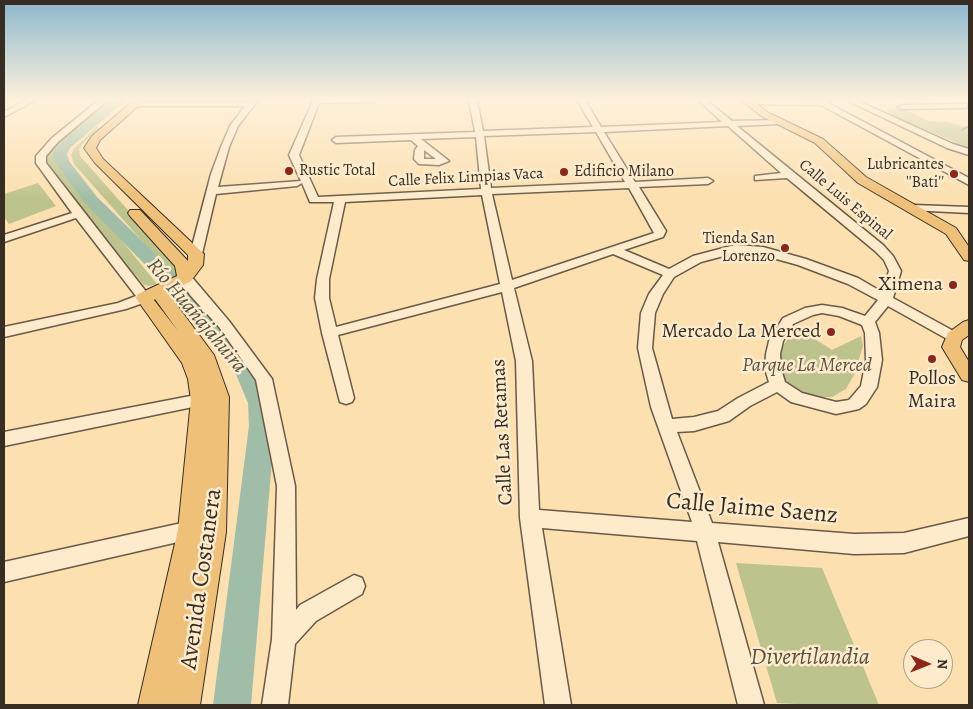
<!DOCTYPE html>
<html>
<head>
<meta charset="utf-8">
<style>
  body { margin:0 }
  #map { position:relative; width:973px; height:709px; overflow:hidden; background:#fce0b0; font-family:Alegreya,serif }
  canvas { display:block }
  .frame { position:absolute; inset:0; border:5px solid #372d23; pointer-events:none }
  .north { position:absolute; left:903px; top:639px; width:50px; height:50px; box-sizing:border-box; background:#fdebcc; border:1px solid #ae9f88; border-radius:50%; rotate:91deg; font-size:14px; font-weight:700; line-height:20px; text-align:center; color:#372d23 }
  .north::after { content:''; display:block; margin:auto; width:18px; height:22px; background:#8f2418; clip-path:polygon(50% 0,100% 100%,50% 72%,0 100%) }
</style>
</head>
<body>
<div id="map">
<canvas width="973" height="709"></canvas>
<div class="frame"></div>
<div class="north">N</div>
</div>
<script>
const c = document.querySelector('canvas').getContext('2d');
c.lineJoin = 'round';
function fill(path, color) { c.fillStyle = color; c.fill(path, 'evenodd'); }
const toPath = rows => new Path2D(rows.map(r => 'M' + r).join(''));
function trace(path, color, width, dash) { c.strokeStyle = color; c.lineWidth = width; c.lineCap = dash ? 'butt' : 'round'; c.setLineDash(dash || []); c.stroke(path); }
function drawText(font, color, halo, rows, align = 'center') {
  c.font = font + ' Alegreya,serif'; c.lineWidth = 5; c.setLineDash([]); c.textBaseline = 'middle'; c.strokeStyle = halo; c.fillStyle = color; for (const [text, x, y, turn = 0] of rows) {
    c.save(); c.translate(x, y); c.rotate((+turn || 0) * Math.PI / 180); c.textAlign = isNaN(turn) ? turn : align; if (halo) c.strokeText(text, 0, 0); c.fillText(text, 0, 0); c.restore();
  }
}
const green = toPath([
  [106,100,116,100,63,144,57,158,58,162,157,284,150,286,144,285,80,211,42,159,67,130],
  [903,108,929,121,947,122,969,128,969,148,888,114,887,112,888,109],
  [96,127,100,128,82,144,79,150,80,156,188,278,180,284,74,164,71,155,74,149],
  [38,183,56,206,9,224,4,217,4,194],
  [796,327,832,350,861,336,863,346,854,375,846,389,832,397,817,397,802,394,785,384,776,356],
  [736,563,822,568,879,705,816,705,777,703]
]);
const stream = toPath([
  [962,130,969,126]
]);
const river = toPath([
  [113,100,126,100,70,148,67,154,69,161,97,197,172,270,251,361,264,382,272,403,275,426,251,705,213,705,249,426,248,403,235,372,158,278,85,203,55,162,53,154,60,143,113,100]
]);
const minor = toPath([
  [26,100,36,100,4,117,4,112,26,100],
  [99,100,108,100,58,142,46,156,46,163,151,298,149,301,126,309,4,337,4,327,118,303,136,296,76,218,4,242,4,235,72,213,36,163,36,156,52,138,99,100],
  [250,100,258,100,238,126,229,147,218,187,301,181,289,155,312,103,311,100,377,100,373,102,319,103,299,155,318,197,481,189,476,137,421,139,449,161,439,165,419,164,414,159,415,150,418,146,411,140,336,143,332,140,336,137,475,132,469,100,477,100,483,131,593,127,577,100,585,100,601,127,722,122,698,100,706,100,732,121,781,120,782,122,778,124,737,126,883,245,893,256,901,271,893,298,959,334,961,337,959,340,954,342,949,340,888,306,875,322,879,333,882,360,877,387,866,404,859,409,836,414,791,402,777,392,750,406,729,421,694,431,677,432,712,523,854,534,904,533,969,518,969,536,904,553,854,554,718,542,764,705,738,705,697,541,542,528,571,705,545,705,520,518,516,361,502,292,338,335,354,398,352,402,346,404,340,402,322,333,315,298,317,279,334,202,310,202,302,183,297,186,216,194,202,254,196,258,192,257,190,254,211,174,221,147,230,126,245,106,135,106,131,104,135,102,249,102,250,100],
  [728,126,781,173,755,176,755,180,787,178,875,251,884,260,889,271,882,292,858,278,806,259,763,247,735,245,693,256,669,269,624,250,663,237,666,231,639,187,708,184,713,181,708,178,635,182,604,132,728,126],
  [596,132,625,182,491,188,484,136,596,132],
  [424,150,436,159,424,159,424,150],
  [629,188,654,233,512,280,492,194,629,188],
  [482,195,500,284,336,327,329,298,329,279,345,202,482,195],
  [735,253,762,255,798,265,848,284,878,300,865,316,842,308,822,305,805,308,783,318,769,341,766,354,765,369,769,382,738,398,718,411,694,417,672,419,652,348,655,313,663,294,674,277,701,262,735,253],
  [613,254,663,275,649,294,641,313,638,348,651,407,692,522,539,510,532,361,514,288,613,254],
  [822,313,839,316,862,325,865,333,866,360,861,386,849,400,836,402,802,393,785,382,781,369,780,354,783,341,793,324,813,315,822,313],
  [747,100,830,101,830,104,969,178,969,185,821,105,748,104,744,102,747,100],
  [846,100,856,100,953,144,969,149,969,155,947,148,846,100],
  [967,104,967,108,964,108,902,109,898,107,902,105,967,104],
  [913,205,969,207,969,213,909,210,908,208,913,205],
  [185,274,190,275,229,321,272,379,295,486,296,610,300,605,354,575,362,578,365,586,362,594,316,621,295,644,288,705,262,705,272,639,277,486,256,380,219,327,190,295,179,278,185,274],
  [211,392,217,394,219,398,217,402,4,446,4,432,211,392],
  [191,521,198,523,201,530,198,537,191,539,4,582,4,562,191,521]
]);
const major = toPath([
  [134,100,145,100,100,140,96,148,103,159,204,254,203,265,191,281,168,293,214,355,229,397,226,532,200,705,138,705,178,530,191,400,188,379,182,363,136,298,138,294,177,276,175,266,130,216,128,213,130,210,140,210,188,261,188,255,95,163,84,148,92,136,134,100],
  [155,299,178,331,154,300,155,299],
  [741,100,752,100,767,112,823,139,866,177,956,228,969,247,969,261,964,260,946,234,858,183,815,143,761,116,741,100],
  [969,320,969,335,962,340,960,347,969,362,969,382,962,380,942,347,948,333,963,322,969,320]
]);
const markers = [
  [289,171,5,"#8f2418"],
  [564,172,5,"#8f2418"],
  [954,174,5,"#8f2418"],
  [785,248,5,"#8f2418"],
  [953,285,5,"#8f2418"],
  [831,332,5,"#8f2418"],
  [932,359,5,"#8f2418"]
];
const farPoinames = [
  ["Lubricantes",944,165],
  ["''Bati''",944,183],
  ["Rustic Total",299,171,"left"],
  ["Edificio Milano",574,172,"left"],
  ["Tienda San",775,239],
  ["Lorenzo",775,257]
];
const farStreetnames = [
  ["Calle Felix Limpias Vaca",466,178,-3],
  ["Calle Luis Espinal",845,200,40]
];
const poiNames = [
  ["Ximena",943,285],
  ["Mercado La Merced",821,332],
  ["Pollos",932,379,"center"],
  ["Maira",932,402,"center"]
];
const parkNames = [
  ["Parque La Merced",807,366]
];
const streetNames = [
  ["Calle Las Retamas",503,432,-93]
];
const waterNames = [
  ["Río Huañajahuira",196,316,50]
];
const nearStreetnames = [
  ["Calle Jaime Saenz",752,509,5],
  ["Avenida Costanera",202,579,-82]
];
const nearParknames = [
  ["Divertilandia",810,658]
];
fill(green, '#bdc38d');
trace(stream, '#768472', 2);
fill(river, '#a0bea7');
trace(minor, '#685a46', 3);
trace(major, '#372d23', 2);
fill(minor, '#fdebcc');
fill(major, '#eec078');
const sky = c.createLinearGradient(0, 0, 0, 199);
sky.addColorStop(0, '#8bb8ce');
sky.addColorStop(0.5, '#fef1db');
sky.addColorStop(1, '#fef1db00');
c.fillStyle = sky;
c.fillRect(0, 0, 973, 199);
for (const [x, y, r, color] of markers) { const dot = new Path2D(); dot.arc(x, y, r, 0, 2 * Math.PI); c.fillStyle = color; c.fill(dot); trace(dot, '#fdebcc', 2); }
drawText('16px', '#372d23', '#fdebcc', farPoinames, 'right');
drawText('16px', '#372d23', '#fdebcc', farStreetnames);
drawText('20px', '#372d23', '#fdebcc', poiNames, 'right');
drawText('italic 20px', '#58523e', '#fdebcc', parkNames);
drawText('20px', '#372d23', '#fdebcc', streetNames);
drawText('italic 21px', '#515144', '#fdebcc', waterNames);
drawText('24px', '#372d23', '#fdebcc', nearStreetnames);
drawText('italic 24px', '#58523e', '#fdebcc', nearParknames);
</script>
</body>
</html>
